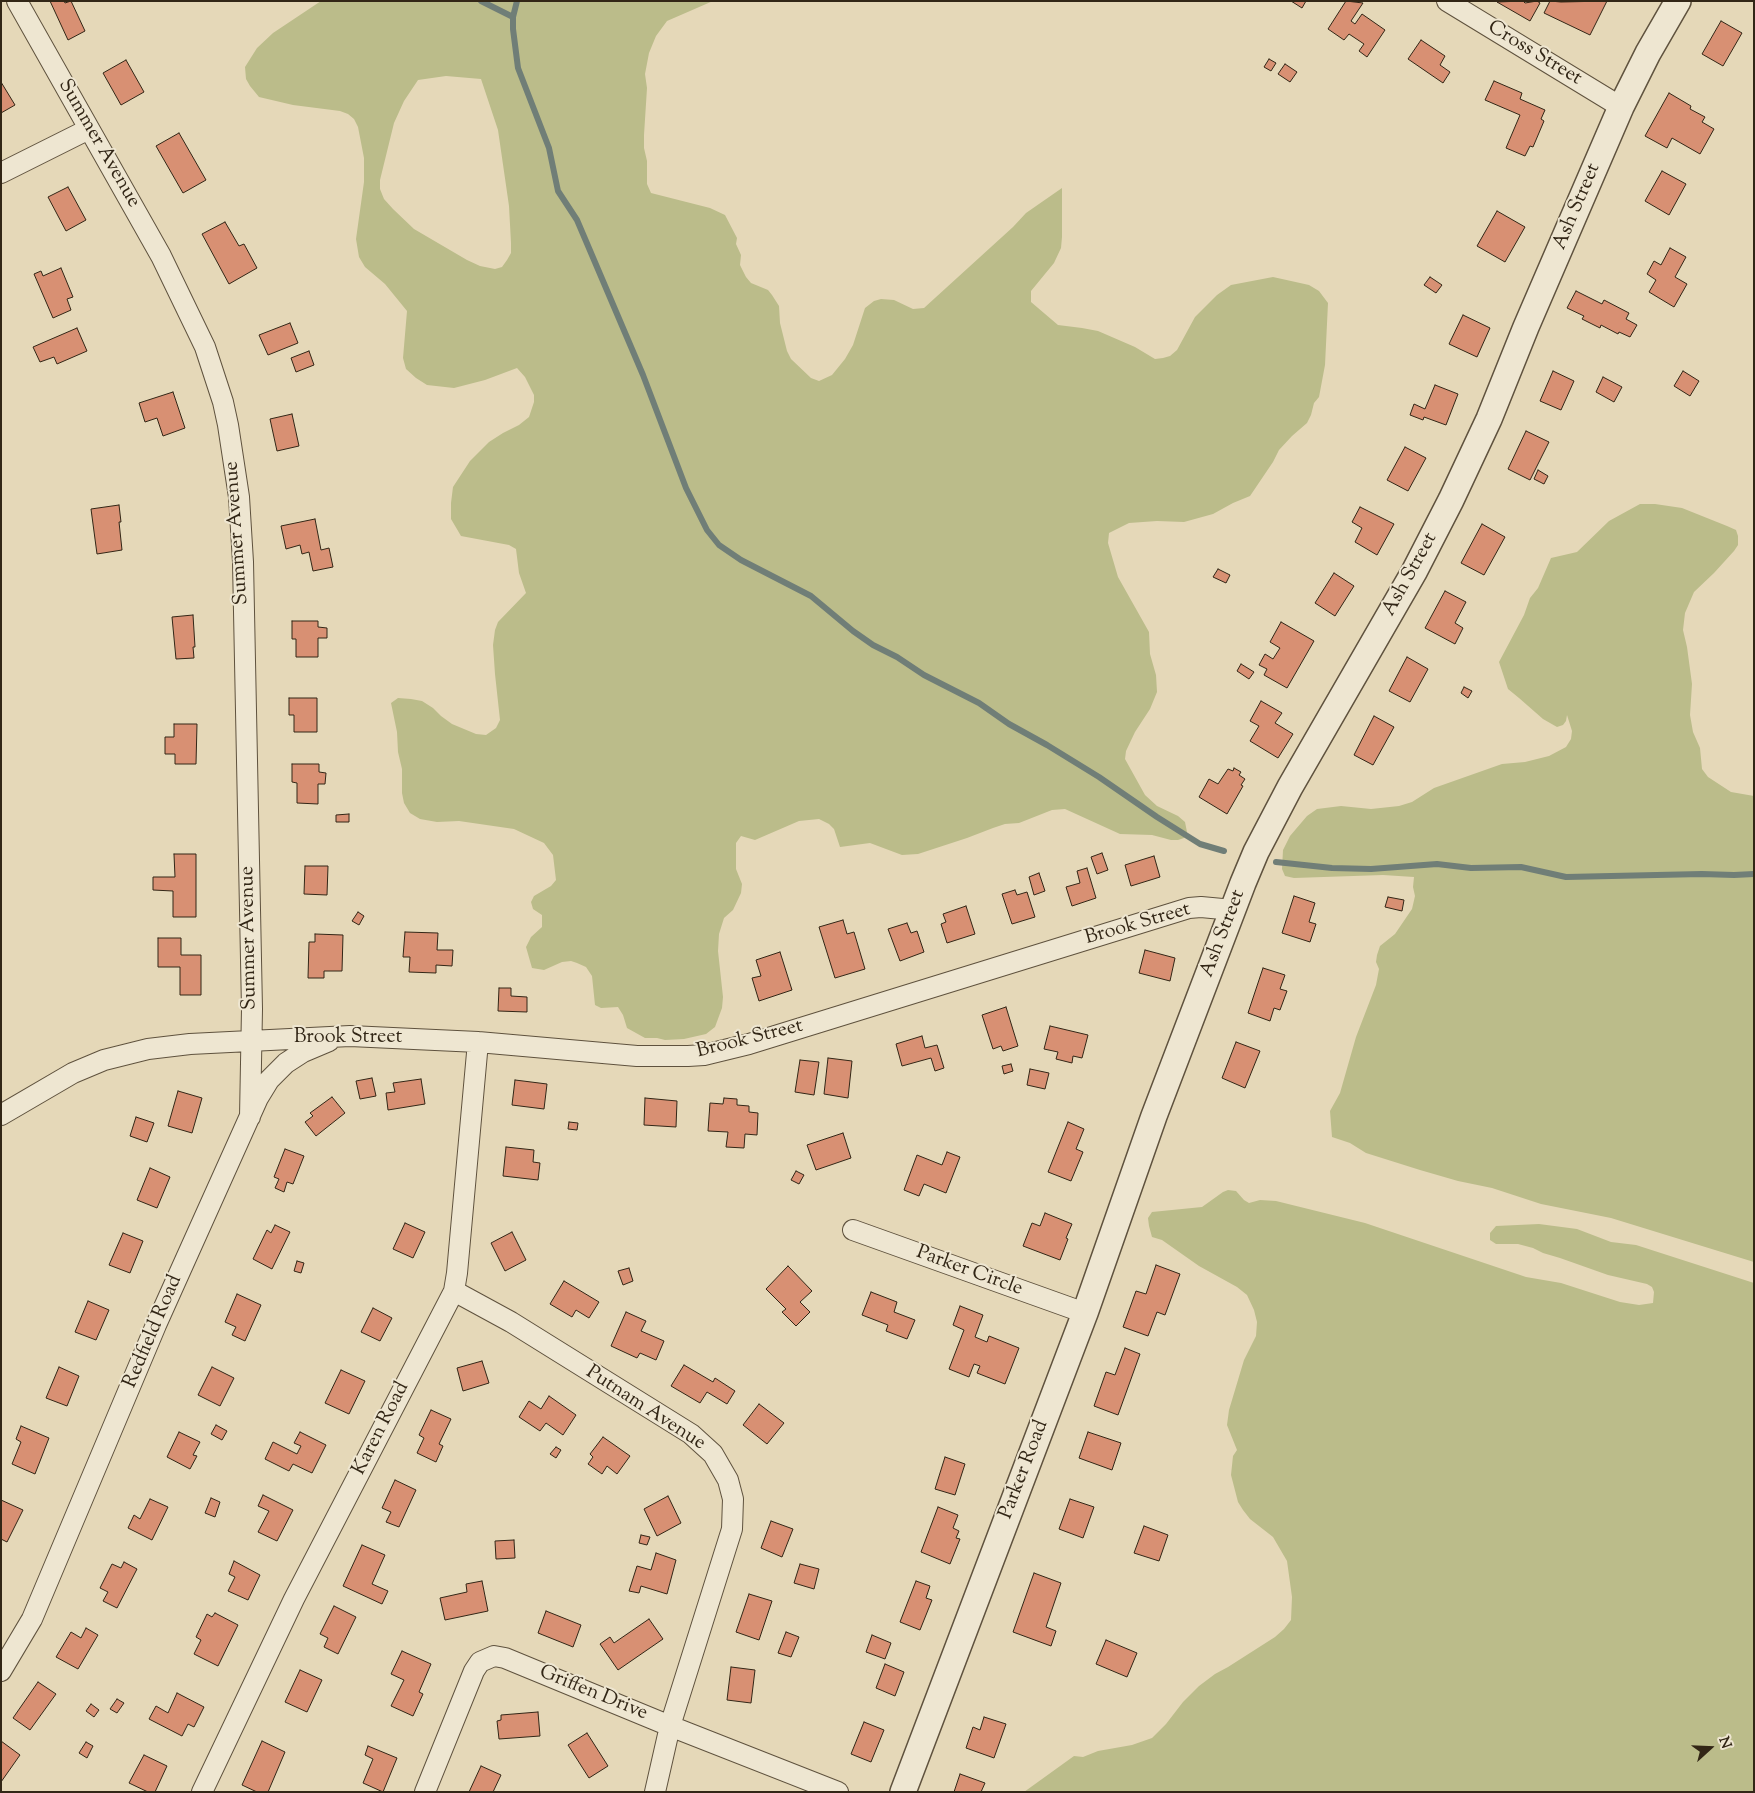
<!DOCTYPE html>
<html>
<head>
<meta charset="utf-8">
<style>
  body { margin:0 }
  #map { position:relative; width:1755px; height:1793px; overflow:hidden; background:#e5d8b8; font-family:"Sorts Mill Goudy",serif }
  canvas { display:block }
  .frame { position:absolute; inset:0; border:2px solid #322616; pointer-events:none }
  .north { position:absolute; left:1685px; top:1723px; width:50px; height:50px; -webkit-text-stroke:4px #eee6d1; paint-order:stroke; rotate:70deg; font-size:14px; font-weight:700; line-height:20px; text-align:center; color:#322616 }
  .north::after { content:''; display:block; margin:auto; width:18px; height:22px; background:#322616; clip-path:polygon(50% 0,100% 100%,50% 72%,0 100%) }
</style>
</head>
<body>
<div id="map">
<canvas width="1755" height="1793"></canvas>
<div class="frame"></div>
<div class="north">N</div>
</div>
<script>
const c = document.querySelector('canvas').getContext('2d');
c.lineJoin = 'round';
function fill(path, color) { c.fillStyle = color; c.fill(path, 'evenodd'); }
const toPath = rows => new Path2D(rows.map(r => 'M' + r).join(''));
function trace(path, color, width, dash) { c.strokeStyle = color; c.lineWidth = width; c.lineCap = dash ? 'butt' : 'round'; c.setLineDash(dash || []); c.stroke(path); }
function drawText(font, color, halo, rows, align = 'center') {
  c.font = font + ' "Sorts Mill Goudy",serif'; c.lineWidth = 4; c.setLineDash([]); c.textBaseline = 'middle'; c.strokeStyle = halo; c.fillStyle = color; for (const [text, x, y, turn = 0] of rows) {
    c.save(); c.translate(x, y); c.rotate((+turn || 0) * Math.PI / 180); c.textAlign = isNaN(turn) ? turn : align; if (halo) c.strokeText(text, 0, 0); c.fillText(text, 0, 0); c.restore();
  }
}
const green = toPath([
  [321,1,713,1,667,21,656,36,649,53,645,74,647,88,644,135,644,148,647,161,647,184,651,193,710,208,725,215,737,238,736,244,741,255,740,265,746,277,751,283,768,290,772,295,779,306,780,323,787,351,791,359,811,378,819,381,832,375,845,359,853,345,865,308,874,301,881,299,894,300,913,309,924,308,1013,227,1026,213,1062,188,1062,237,1061,248,1054,263,1031,291,1031,302,1058,325,1082,328,1098,331,1135,347,1155,359,1163,358,1170,356,1177,350,1195,317,1217,295,1231,285,1273,277,1309,285,1319,291,1328,303,1325,365,1319,397,1314,403,1311,415,1307,423,1292,436,1279,450,1273,462,1250,496,1233,503,1213,514,1184,522,1157,521,1129,523,1109,533,1108,543,1118,577,1149,632,1150,654,1156,675,1157,692,1150,709,1135,732,1126,751,1125,759,1145,795,1157,806,1178,816,1185,822,1187,832,1184,838,1178,840,1171,840,1152,835,1120,834,1065,809,1052,810,1019,823,1005,824,993,828,967,838,918,854,902,855,870,843,840,847,834,829,829,824,819,819,799,821,755,840,741,836,736,843,736,869,742,884,741,893,733,910,724,918,719,934,718,951,723,997,722,1008,715,1027,706,1034,684,1039,665,1040,657,1038,645,1038,627,1028,623,1015,618,1007,601,1008,595,1005,592,976,586,967,577,963,571,961,562,962,544,970,532,968,526,947,531,937,542,927,542,915,533,909,531,902,534,896,551,886,556,880,553,855,544,843,514,829,459,821,437,822,420,819,410,813,404,803,402,793,402,769,398,752,397,732,391,703,398,698,411,699,422,701,433,708,441,716,452,724,476,734,486,735,496,728,500,720,495,674,493,645,495,630,498,622,526,593,519,573,516,549,509,545,461,536,451,519,451,503,453,487,470,461,489,442,503,433,519,425,529,417,534,402,534,395,525,377,517,368,485,380,454,388,427,385,416,378,406,369,403,358,407,311,385,284,365,267,359,257,356,239,364,182,364,158,358,127,354,119,348,114,340,111,293,105,259,97,250,86,246,79,245,67,257,48,273,33],
  [446,76,481,79,498,130,509,206,511,243,511,253,507,260,502,267,495,269,480,266,467,260,414,229,393,209,384,199,380,189,380,180,394,123,404,101,418,80],
  [1640,504,1655,504,1682,508,1727,526,1736,530,1738,536,1738,545,1734,551,1714,573,1694,592,1685,613,1683,630,1687,647,1692,684,1690,715,1693,732,1700,748,1702,769,1708,777,1731,792,1754,796,1754,1262,1611,1218,1541,1204,1492,1188,1458,1181,1420,1170,1366,1153,1350,1143,1332,1137,1330,1111,1340,1093,1356,1037,1376,985,1379,969,1376,962,1377,955,1380,946,1395,934,1412,909,1415,896,1413,887,1414,877,1383,875,1294,878,1285,876,1282,869,1283,850,1290,836,1307,816,1317,809,1341,806,1371,809,1399,806,1412,802,1434,788,1502,764,1525,762,1549,756,1566,747,1571,739,1572,731,1567,715,1566,721,1563,725,1557,727,1543,719,1519,698,1508,689,1499,662,1524,615,1530,598,1538,588,1551,558,1577,552,1609,521],
  [1228,1190,1236,1191,1244,1200,1249,1203,1260,1200,1276,1201,1365,1223,1526,1277,1561,1283,1620,1302,1639,1305,1653,1303,1654,1292,1652,1287,1647,1284,1608,1275,1560,1258,1543,1253,1533,1248,1518,1244,1496,1244,1490,1240,1490,1233,1496,1226,1539,1224,1577,1229,1611,1242,1636,1245,1754,1283,1754,1792,1024,1792,1074,1756,1083,1757,1098,1751,1132,1745,1152,1738,1166,1724,1183,1702,1199,1686,1215,1674,1228,1667,1275,1637,1284,1629,1291,1620,1292,1597,1287,1561,1273,1537,1250,1519,1243,1510,1238,1502,1231,1475,1233,1456,1237,1450,1227,1425,1229,1410,1244,1360,1256,1336,1257,1322,1254,1310,1247,1295,1237,1287,1199,1266,1162,1240,1152,1237,1149,1226,1148,1218,1152,1212,1202,1207,1223,1192]
]);
const stream = toPath([
  [481,1,513,17],
  [517,1,513,17,513,29,518,68,549,148,558,191,577,220,643,375,686,488,707,530,719,545,741,560,811,596,853,631,873,645,897,657,924,675,979,703,1009,724,1047,745,1099,777,1157,817,1200,844,1224,851],
  [1276,862,1332,868,1371,869,1437,864,1471,868,1521,867,1566,877,1702,874,1734,875,1754,874]
]);
const building = toPath([
  [50,1,64,1,65,3,71,1,85,31,68,40,50,1],
  [1291,1,1306,1,1302,8,1291,1],
  [1346,1,1363,3,1351,21,1355,24,1362,14,1385,30,1367,57,1359,51,1364,44,1349,34,1344,40,1328,29,1346,1],
  [1523,1,1525,3,1537,1,1540,3,1530,21,1497,2,1523,1],
  [1550,1,1561,2,1607,1,1590,35,1544,13,1550,1],
  [1721,21,1742,33,1723,66,1702,54,1721,21],
  [1421,40,1445,56,1440,65,1450,72,1443,83,1408,59,1421,40],
  [1269,59,1276,63,1271,71,1264,67,1269,59],
  [126,60,144,92,121,105,103,73,126,60],
  [1285,64,1297,72,1290,82,1278,74,1285,64],
  [1494,81,1522,93,1520,99,1545,110,1541,119,1544,121,1533,147,1530,146,1525,156,1506,148,1520,115,1485,100,1494,81],
  [1,82,15,105,1,113,1,82],
  [1669,93,1691,106,1690,109,1705,117,1702,122,1714,129,1700,154,1672,138,1667,148,1645,136,1669,93],
  [179,133,206,180,183,193,156,146,179,133],
  [1662,171,1686,184,1669,215,1645,201,1662,171],
  [68,187,86,220,66,231,48,197,68,187],
  [1497,211,1525,227,1505,262,1477,246,1497,211],
  [225,222,239,246,244,244,257,268,229,284,202,234,225,222],
  [1670,248,1686,257,1675,277,1687,284,1674,307,1649,292,1656,280,1647,274,1654,261,1661,265,1670,248],
  [61,268,73,297,67,299,71,310,53,318,34,274,41,271,43,276,61,268],
  [1430,277,1442,285,1436,293,1424,285,1430,277],
  [1576,291,1602,304,1604,300,1629,313,1626,319,1637,325,1630,337,1619,332,1618,334,1601,325,1600,328,1582,319,1584,316,1567,308,1576,291],
  [1463,315,1490,328,1477,357,1449,344,1463,315],
  [290,323,298,343,268,355,259,335,290,323],
  [77,328,87,351,57,364,54,357,40,362,33,347,77,328],
  [309,351,314,365,296,372,291,358,309,351],
  [1553,371,1574,381,1561,410,1540,401,1553,371],
  [1683,371,1699,381,1690,396,1674,386,1683,371],
  [1603,377,1622,387,1614,402,1596,392,1603,377],
  [1435,385,1458,394,1446,425,1424,417,1423,420,1410,415,1414,404,1425,409,1435,385],
  [173,392,185,428,163,436,157,418,145,422,139,403,173,392],
  [292,414,299,446,277,451,270,419,292,414],
  [1526,431,1549,442,1530,480,1508,469,1526,431],
  [1405,447,1426,458,1408,491,1387,480,1405,447],
  [1538,470,1548,476,1544,484,1534,479,1538,470],
  [119,505,121,522,119,522,122,550,97,554,91,509,119,505],
  [1360,507,1394,524,1377,555,1355,542,1362,528,1352,522,1360,507],
  [315,519,321,550,329,548,333,567,313,571,309,552,302,554,300,545,286,549,281,526,315,519],
  [1482,524,1505,537,1484,575,1461,563,1482,524],
  [1218,569,1230,575,1226,583,1213,577,1218,569],
  [1334,573,1354,586,1335,616,1315,603,1334,573],
  [1445,591,1466,602,1455,623,1463,628,1455,644,1425,628,1445,591],
  [193,615,195,647,193,647,194,658,176,659,172,617,193,615],
  [292,621,318,621,318,627,327,628,327,638,318,638,318,657,296,657,296,639,292,639,292,621],
  [1281,622,1314,641,1287,688,1264,675,1267,669,1259,665,1265,654,1273,659,1280,648,1270,642,1281,622],
  [1407,657,1428,669,1410,702,1389,691,1407,657],
  [1241,664,1254,672,1249,679,1237,671,1241,664],
  [1464,687,1472,691,1468,698,1461,693,1464,687],
  [289,698,317,698,317,732,294,732,294,715,289,715,289,698],
  [1261,701,1282,713,1275,723,1293,734,1278,758,1250,741,1259,726,1250,721,1261,701],
  [1374,716,1394,727,1373,765,1354,755,1374,716],
  [174,724,197,724,196,764,175,764,175,754,165,754,165,737,174,737,174,724],
  [292,764,319,764,319,772,326,773,325,784,318,784,318,804,297,803,297,783,292,782,292,764],
  [1234,768,1241,772,1239,775,1245,779,1241,785,1243,786,1227,814,1199,797,1209,779,1218,784,1228,769,1233,771,1234,768],
  [349,814,349,822,336,822,336,815,349,814],
  [1102,853,1108,870,1097,874,1091,857,1102,853],
  [174,854,196,854,196,917,173,917,173,891,153,890,153,877,175,877,174,854],
  [1154,856,1160,877,1131,886,1125,865,1154,856],
  [305,866,328,866,327,895,304,894,305,866],
  [1087,868,1096,898,1072,906,1066,887,1080,883,1077,871,1087,868],
  [1039,873,1045,891,1034,895,1029,877,1039,873],
  [1015,890,1017,895,1027,892,1035,917,1012,924,1002,894,1015,890],
  [1294,896,1315,903,1309,922,1316,924,1310,942,1282,933,1294,896],
  [1388,897,1404,900,1402,911,1385,907,1388,897],
  [966,906,975,934,947,943,941,924,946,922,943,914,966,906],
  [358,912,364,916,359,925,352,921,358,912],
  [843,920,847,934,854,932,865,969,835,978,819,927,843,920],
  [907,923,911,933,917,931,924,952,900,961,888,929,907,923],
  [405,932,438,933,437,950,453,950,452,966,436,965,436,973,409,972,410,957,403,957,405,932],
  [315,934,343,935,342,971,324,971,324,978,308,978,309,942,315,942,315,934],
  [158,938,181,938,181,955,201,955,201,995,180,995,180,967,158,967,158,938],
  [1145,950,1175,958,1170,981,1139,973,1145,950],
  [780,952,792,990,759,1001,752,978,761,976,756,960,780,952],
  [1263,968,1285,975,1280,989,1287,991,1280,1010,1274,1008,1270,1021,1248,1013,1263,968],
  [499,988,511,988,511,996,527,997,527,1012,498,1011,499,988],
  [1006,1007,1018,1046,1003,1051,1001,1046,993,1049,982,1015,1006,1007],
  [1050,1026,1088,1035,1082,1058,1073,1056,1072,1063,1056,1059,1058,1052,1044,1049,1050,1026],
  [922,1036,925,1048,937,1045,944,1068,935,1071,931,1058,902,1066,896,1044,922,1036],
  [1236,1042,1260,1051,1245,1088,1222,1078,1236,1042],
  [828,1058,852,1061,848,1098,824,1094,828,1058],
  [800,1060,819,1062,814,1095,795,1092,800,1060],
  [1011,1064,1013,1071,1004,1074,1002,1066,1011,1064],
  [1030,1069,1049,1073,1045,1089,1027,1085,1030,1069],
  [372,1078,376,1096,360,1099,356,1081,372,1078],
  [421,1079,425,1104,388,1110,386,1093,395,1092,393,1083,421,1079],
  [515,1080,547,1084,544,1109,512,1105,515,1080],
  [178,1091,202,1098,192,1133,168,1126,178,1091],
  [332,1097,345,1113,316,1136,305,1122,313,1116,310,1113,332,1097],
  [645,1098,677,1101,676,1127,644,1125,645,1098],
  [724,1098,737,1099,737,1105,749,1106,749,1112,758,1113,757,1135,745,1134,744,1148,726,1147,728,1132,708,1131,710,1103,723,1104,724,1098],
  [136,1117,154,1123,147,1142,130,1136,136,1117],
  [569,1122,578,1123,577,1130,568,1129,569,1122],
  [1068,1122,1084,1129,1076,1149,1083,1152,1071,1181,1048,1172,1068,1122],
  [843,1133,851,1158,816,1170,807,1145,843,1133],
  [506,1147,534,1150,533,1162,540,1163,538,1180,503,1176,506,1147],
  [285,1149,304,1156,293,1184,287,1182,284,1192,275,1188,279,1179,274,1177,285,1149],
  [947,1152,960,1157,946,1193,924,1184,919,1196,904,1190,917,1155,942,1165,947,1152],
  [150,1168,170,1177,157,1208,137,1200,150,1168],
  [796,1171,804,1175,799,1184,791,1180,796,1171],
  [1045,1213,1072,1224,1066,1238,1068,1239,1060,1260,1023,1246,1032,1223,1040,1226,1045,1213],
  [405,1223,425,1232,413,1258,393,1249,405,1223],
  [275,1225,290,1232,272,1269,253,1259,267,1230,271,1233,275,1225],
  [512,1232,526,1260,505,1271,491,1243,512,1232],
  [123,1233,143,1241,130,1273,109,1265,123,1233],
  [297,1261,304,1263,301,1273,294,1271,297,1261],
  [1156,1265,1180,1274,1165,1315,1157,1312,1148,1336,1123,1327,1136,1291,1146,1294,1156,1265],
  [788,1266,812,1291,800,1302,810,1312,796,1326,782,1312,786,1309,766,1289,788,1266],
  [629,1268,633,1281,623,1285,618,1271,629,1268],
  [564,1281,599,1302,589,1318,576,1310,572,1317,550,1304,564,1281],
  [871,1292,897,1302,894,1312,915,1320,907,1339,886,1331,888,1325,862,1315,871,1292],
  [237,1294,261,1305,245,1341,232,1335,236,1327,225,1322,237,1294],
  [88,1301,109,1310,96,1340,75,1332,88,1301],
  [960,1306,983,1315,975,1337,987,1342,989,1336,1019,1348,1005,1384,977,1373,980,1366,974,1364,969,1377,949,1369,964,1330,953,1325,960,1306],
  [373,1308,392,1318,380,1341,361,1332,373,1308],
  [626,1312,646,1321,641,1331,664,1341,656,1360,640,1353,637,1358,611,1346,626,1312],
  [1125,1348,1140,1354,1118,1415,1094,1406,1106,1372,1115,1375,1125,1348],
  [482,1361,489,1383,463,1391,457,1368,482,1361],
  [684,1365,713,1382,715,1378,735,1391,727,1404,707,1392,700,1403,671,1386,684,1365],
  [59,1367,79,1376,67,1406,46,1398,59,1367],
  [212,1367,234,1378,220,1406,198,1395,212,1367],
  [341,1370,365,1381,349,1414,325,1403,341,1370],
  [549,1396,576,1415,563,1435,546,1423,540,1431,519,1417,529,1401,541,1409,549,1396],
  [759,1404,784,1423,767,1444,743,1425,759,1404],
  [431,1410,451,1419,439,1444,443,1446,436,1462,417,1453,424,1438,419,1435,431,1410],
  [216,1425,227,1431,222,1440,211,1434,216,1425],
  [21,1426,49,1438,35,1474,12,1464,21,1442,16,1439,21,1426],
  [179,1432,200,1442,193,1455,197,1456,190,1469,167,1457,179,1432],
  [300,1432,326,1445,312,1473,293,1464,289,1471,265,1459,273,1442,297,1454,301,1446,294,1443,300,1432],
  [1088,1432,1121,1443,1112,1470,1079,1458,1088,1432],
  [603,1437,630,1456,617,1474,607,1466,602,1474,588,1464,593,1457,590,1454,603,1437],
  [556,1447,561,1450,556,1458,550,1454,556,1447],
  [945,1457,965,1464,955,1495,935,1489,945,1457],
  [395,1480,416,1490,399,1527,386,1522,391,1512,382,1508,395,1480],
  [263,1495,293,1510,277,1541,258,1532,269,1511,258,1506,263,1495],
  [668,1496,681,1523,657,1536,644,1509,668,1496],
  [211,1498,220,1502,215,1517,205,1513,211,1498],
  [150,1499,168,1507,152,1540,128,1528,134,1515,140,1519,150,1499],
  [1070,1499,1094,1507,1083,1538,1059,1529,1070,1499],
  [1,1500,23,1510,7,1542,1,1539,1,1500],
  [938,1507,958,1515,953,1528,959,1531,956,1538,960,1539,950,1564,921,1552,938,1507],
  [771,1521,793,1529,782,1557,761,1548,771,1521],
  [1144,1526,1168,1535,1159,1561,1134,1553,1144,1526],
  [641,1535,650,1537,647,1545,639,1543,641,1535],
  [514,1540,515,1558,496,1559,495,1541,514,1540],
  [362,1545,385,1555,372,1584,388,1591,382,1604,343,1586,362,1545],
  [656,1553,676,1560,667,1594,641,1586,639,1593,629,1591,637,1566,651,1570,656,1553],
  [234,1561,260,1575,248,1600,228,1591,235,1577,229,1574,234,1561],
  [124,1562,137,1569,117,1608,103,1601,108,1592,100,1588,112,1564,121,1568,124,1562],
  [800,1564,819,1569,814,1589,794,1583,800,1564],
  [1034,1573,1061,1583,1046,1627,1056,1631,1051,1646,1013,1632,1034,1573],
  [482,1581,488,1611,445,1620,440,1598,467,1592,466,1584,482,1581],
  [916,1581,930,1586,926,1598,932,1600,920,1630,900,1622,916,1581],
  [749,1594,772,1601,759,1640,736,1632,749,1594],
  [334,1606,356,1617,338,1654,324,1647,328,1638,320,1634,334,1606],
  [546,1611,581,1625,573,1647,538,1633,546,1611],
  [215,1613,238,1625,218,1666,194,1654,201,1640,196,1637,207,1614,212,1617,215,1613],
  [649,1619,663,1639,618,1670,600,1644,610,1637,614,1643,649,1619],
  [86,1628,98,1635,78,1669,56,1657,71,1632,81,1638,86,1628],
  [786,1632,799,1637,791,1657,778,1653,786,1632],
  [872,1635,891,1643,885,1659,866,1652,872,1635],
  [1106,1640,1137,1653,1127,1677,1096,1664,1106,1640],
  [402,1651,431,1664,419,1692,423,1694,413,1716,391,1706,404,1680,391,1674,402,1651],
  [885,1664,904,1672,895,1696,876,1688,885,1664],
  [731,1667,755,1670,751,1703,727,1700,731,1667],
  [300,1670,322,1680,307,1712,285,1702,300,1670],
  [38,1682,56,1694,30,1730,13,1718,38,1682],
  [177,1693,204,1707,194,1727,188,1724,182,1736,149,1719,156,1706,168,1713,177,1693],
  [117,1699,124,1703,117,1713,110,1709,117,1699],
  [91,1704,99,1710,94,1717,86,1711,91,1704],
  [538,1712,540,1736,499,1739,497,1721,501,1720,501,1715,538,1712],
  [984,1717,1006,1724,994,1758,966,1748,973,1727,980,1730,984,1717],
  [864,1722,884,1730,871,1762,851,1754,864,1722],
  [587,1733,608,1766,589,1778,568,1745,587,1733],
  [1,1741,20,1755,1,1782,1,1741],
  [262,1741,285,1752,268,1792,257,1792,242,1785,262,1741],
  [86,1742,93,1746,87,1758,79,1753,86,1742],
  [368,1746,397,1758,383,1792,363,1783,373,1759,365,1755,368,1746],
  [144,1755,167,1766,155,1792,148,1792,129,1783,144,1755],
  [481,1766,501,1775,493,1792,469,1792,481,1766],
  [960,1774,985,1783,981,1792,954,1792,960,1774]
]);
const minor = toPath([
  [17,1,161,256,205,347,223,402,228,425,239,497,243,562,252,1009,250,1117],
  [1447,1,1621,107],
  [1,173,89,129],
  [1,1115,73,1073,104,1060,148,1049,190,1044,350,1036,478,1042,637,1056,688,1056,704,1055,749,1044,1189,908,1201,907,1233,910],
  [853,1230,1085,1313],
  [454,1291,511,1322,691,1434,713,1454,728,1480,733,1499,732,1529,670,1726,655,1792],
  [1,1671,32,1619,156,1325,258,1098,269,1080,286,1063,303,1052,329,1041],
  [202,1792,294,1599,454,1291,457,1273,478,1042],
  [425,1792,474,1671,480,1662,494,1656,505,1658,670,1726,838,1792]
]);
const tertiary = toPath([
  [903,1792,1085,1313,1154,1116,1243,883,1256,852,1290,787,1414,572,1451,500,1489,419,1526,327,1621,107,1648,53,1678,1]
]);
const streetNames = [
  ["Cross Street",1534,54,31],
  ["Summer Avenue",98,144,60],
  ["Ash Street",1578,207,-67],
  ["Summer Avenue",238,533,-94],
  ["Ash Street",1411,575,-61],
  ["Brook Street",1138,925,-16],
  ["Ash Street",1224,934,-69],
  ["Summer Avenue",250,938,-91],
  ["Brook Street",348,1039],
  ["Brook Street",750,1040,-14],
  ["Parker Circle",969,1272,20],
  ["Redfield Road",154,1332,-67],
  ["Putnam Avenue",645,1409,33],
  ["Karen Road",382,1429,-63],
  ["Parker Road",1025,1470,-69],
  ["Griffen Drive",593,1694,22]
];
fill(green, '#bbbc8a');
trace(stream, '#707e77', 6);
fill(building, '#d89073');
trace(building, '#322616', 1);
trace(minor, '#5f523e', 22);
trace(tertiary, '#5f523e', 28);
trace(minor, '#eee6d1', 20);
trace(tertiary, '#eee6d1', 25);
drawText('20px', '#322616', '#eee6d1', streetNames);
</script>
</body>
</html>
